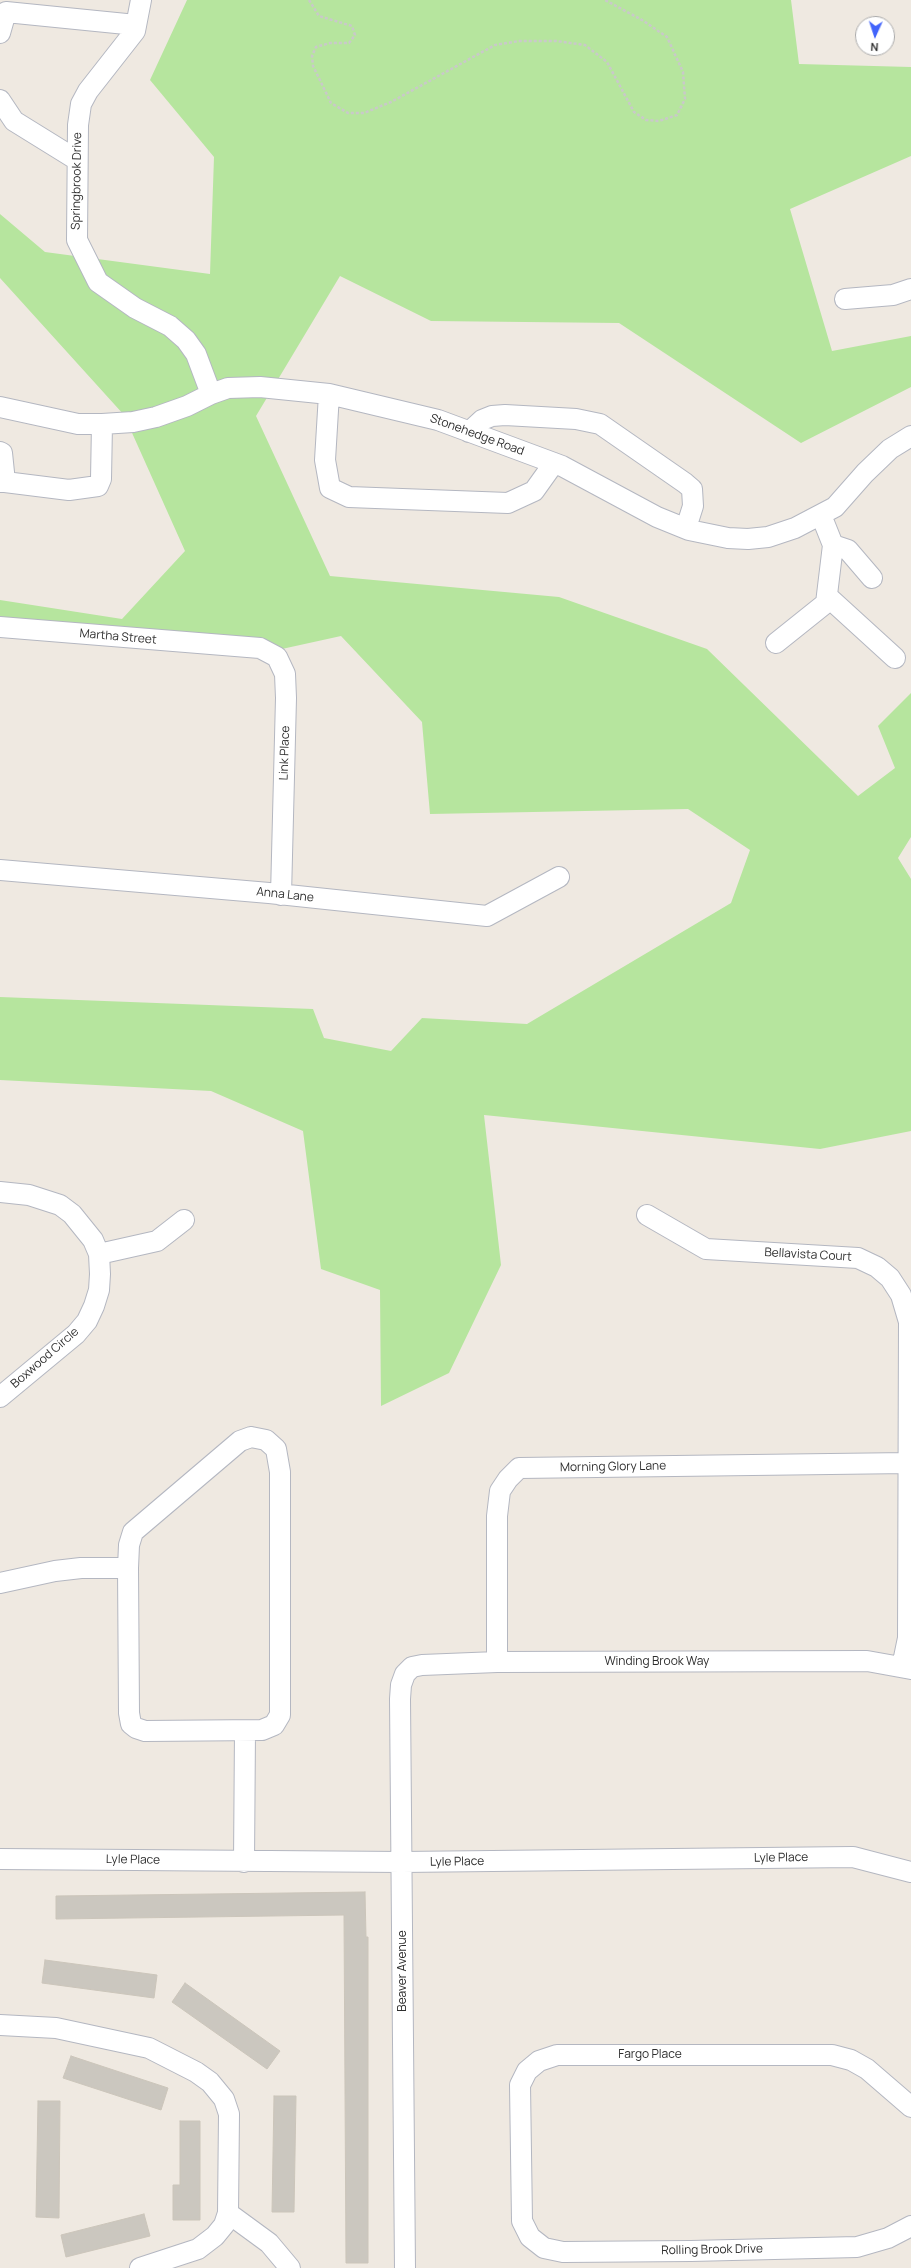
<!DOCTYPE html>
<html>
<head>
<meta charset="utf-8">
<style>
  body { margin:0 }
  #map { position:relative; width:911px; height:2268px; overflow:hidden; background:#efe9e1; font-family:Manrope,sans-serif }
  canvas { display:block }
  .north { position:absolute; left:855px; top:16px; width:40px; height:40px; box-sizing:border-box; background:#fff; border:1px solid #ababab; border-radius:50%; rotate:183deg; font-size:11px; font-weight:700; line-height:16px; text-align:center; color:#2e2e2e }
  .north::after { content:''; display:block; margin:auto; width:14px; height:18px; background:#4264fb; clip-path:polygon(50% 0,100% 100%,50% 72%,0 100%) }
</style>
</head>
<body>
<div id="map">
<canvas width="911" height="2268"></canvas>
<div class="north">N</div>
</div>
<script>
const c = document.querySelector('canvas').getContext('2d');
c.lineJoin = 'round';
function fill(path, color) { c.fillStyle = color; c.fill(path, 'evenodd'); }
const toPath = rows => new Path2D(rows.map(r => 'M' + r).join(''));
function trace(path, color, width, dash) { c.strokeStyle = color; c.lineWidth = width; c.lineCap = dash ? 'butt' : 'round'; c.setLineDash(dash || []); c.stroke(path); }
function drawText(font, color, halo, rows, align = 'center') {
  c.font = font + ' Manrope,sans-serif'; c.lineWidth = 4; c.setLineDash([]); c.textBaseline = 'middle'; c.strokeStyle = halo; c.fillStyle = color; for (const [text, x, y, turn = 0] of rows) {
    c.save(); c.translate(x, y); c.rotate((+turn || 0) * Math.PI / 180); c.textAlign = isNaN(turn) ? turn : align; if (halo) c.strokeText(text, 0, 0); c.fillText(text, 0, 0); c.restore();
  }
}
const green = toPath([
  [187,0,791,0,799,64,911,67,911,156,790,209,832,351,911,336,911,387,801,443,619,323,431,321,340,276,256,416,330,576,559,597,707,649,858,796,895,768,878,726,911,693,911,837,898,858,911,879,911,1131,820,1149,484,1115,501,1265,449,1373,381,1406,380,1290,321,1269,303,1131,211,1091,0,1080,0,997,313,1009,324,1038,391,1051,422,1018,527,1024,731,903,750,850,688,809,430,814,422,722,341,636,250,656,0,630,0,600,122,619,185,551,124,415,0,278,0,214,45,252,210,274,214,157,150,80]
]);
const building = toPath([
  [365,1892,366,1937,368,1937,368,2263,346,2263,344,1915,56,1919,56,1896,365,1892],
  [45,1960,157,1975,154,1998,42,1983,45,1960],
  [185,1983,280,2051,267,2069,172,2002,185,1983],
  [71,2056,168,2088,161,2110,63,2078,71,2056],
  [274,2096,296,2096,294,2212,272,2212,274,2096],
  [38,2101,60,2101,59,2218,36,2217,38,2101],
  [180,2121,200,2121,200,2220,173,2220,173,2185,180,2185,180,2121],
  [144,2214,150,2236,66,2257,61,2235,144,2214]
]);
const path = toPath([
  [309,0,319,16,352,26,355,35,349,43,330,43,316,47,312,56,313,66,331,103,348,113,364,113,391,102,495,45,519,41,556,41,585,45,607,62,634,112,646,120,659,121,677,115,685,99,683,72,667,37,642,20,605,0]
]);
const minor = toPath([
  [141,0,135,31,88,91,81,104,78,125,77,240,98,282,135,308,170,326,186,340,196,354,211,394],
  [0,33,6,12,136,25],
  [0,100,14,121,77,160],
  [845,299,893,295,911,289],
  [329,394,325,460,330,488,349,497,508,503,534,491,554,463],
  [0,407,78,424,102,424,133,422,156,417,187,406,211,394,228,388,260,387,329,394,438,420,562,466,657,517,689,530,728,538,748,539,768,537,795,528,835,507,865,473,890,449,911,436],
  [469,432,482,420,492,416,505,415,576,419,600,424,685,483,692,489,693,506,686,528],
  [0,452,2,453,5,482,0,482],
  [5,482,69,490,98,486,101,479,102,424],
  [821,515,833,545,848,550,872,578],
  [827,596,895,658],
  [0,627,260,648,277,657,285,674,286,698,281,895],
  [776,643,826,603,833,545],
  [0,870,269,893,487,916,559,877],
  [0,1192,29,1195,60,1205,72,1214,93,1240,99,1254,100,1274,99,1290,94,1306,87,1321,76,1334,0,1397],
  [647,1215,706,1249,858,1258,877,1267,890,1278,901,1295,909,1322,908,1638,902,1667],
  [99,1254,157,1241,184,1220],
  [251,1437,266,1440,276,1449,280,1472,280,1715,274,1725,262,1730,145,1731,136,1728,131,1724,129,1713,128,1568,129,1545,133,1532,240,1441,251,1437],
  [0,1583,55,1571,81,1568,128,1568],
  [497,1662,497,1516,500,1491,508,1479,519,1468,908,1463],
  [0,1859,402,1862,853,1857,911,1872],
  [244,1862,245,1731],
  [0,2025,56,2028,149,2048,196,2072,210,2082,224,2099,229,2114,228,2213,224,2225,215,2236,198,2249,140,2268],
  [911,2107,867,2069,851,2060,832,2055,557,2055,539,2061,527,2071,520,2085,522,2221,530,2237,544,2248,563,2252,691,2251,857,2247,888,2238,911,2226],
  [228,2213,269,2243,290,2268],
  [405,2268,400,1699,401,1685,405,1674,412,1667,422,1665,497,1662,867,1661,911,1669]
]);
const streetNames = [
  ["Springbrook Drive",77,181,-89],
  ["Stonehedge Road",477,435,20],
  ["Martha Street",118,637,5],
  ["Link Place",285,753,-88],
  ["Anna Lane",285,895,6],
  ["Bellavista Court",808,1255,3],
  ["Boxwood Circle",45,1358,-41],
  ["Morning Glory Lane",613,1467,-1],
  ["Winding Brook Way",657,1662],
  ["Lyle Place",781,1858,-1],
  ["Lyle Place",133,1860,1],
  ["Lyle Place",457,1862,-1],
  ["Beaver Avenue",403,1971,-90],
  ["Fargo Place",650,2055],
  ["Rolling Brook Drive",712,2250,-1]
];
fill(green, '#b6e59e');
fill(building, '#cbc7bf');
trace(building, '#cbc5ba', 1);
trace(minor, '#b4b7c1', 22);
trace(path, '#c9c9c9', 2.5, [3, 2]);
trace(minor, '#fff', 20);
drawText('12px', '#2e2e2e', '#fff', streetNames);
</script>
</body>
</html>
